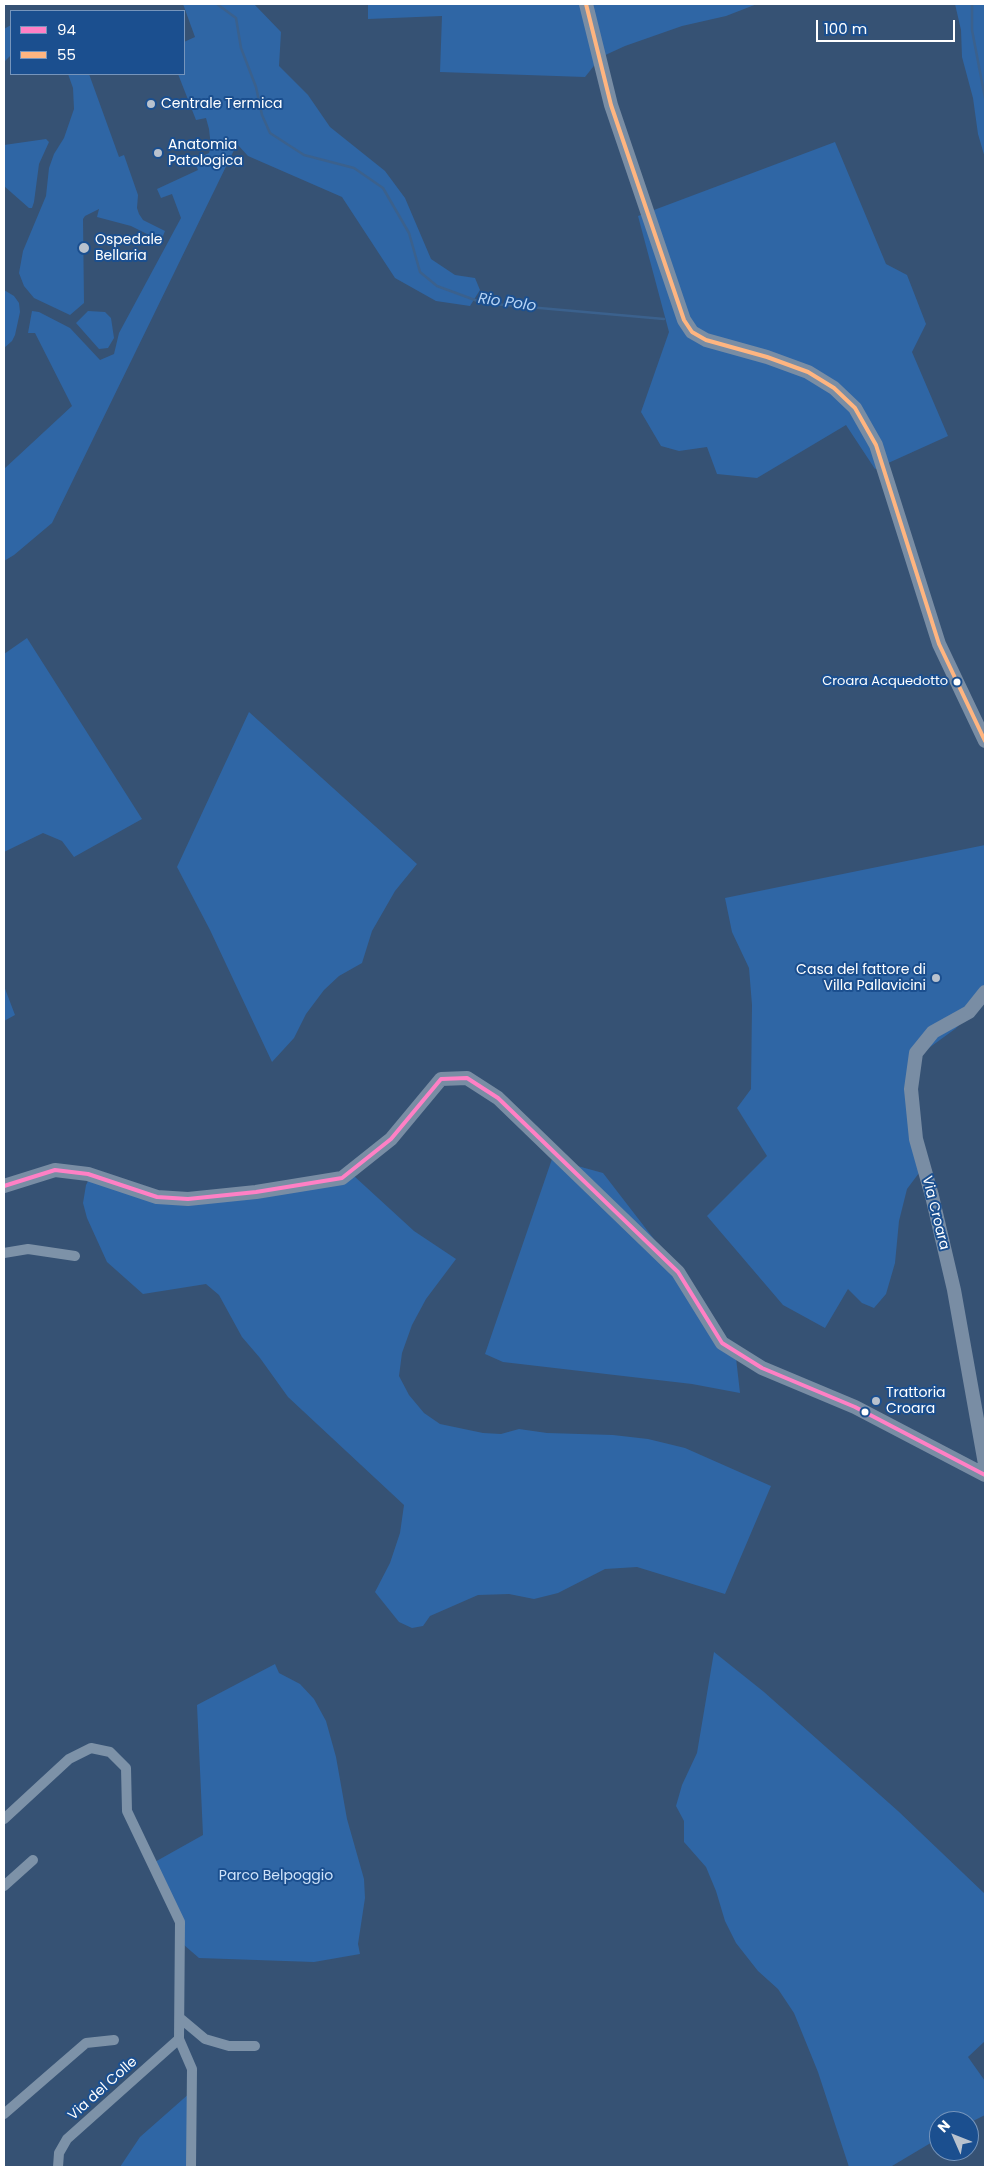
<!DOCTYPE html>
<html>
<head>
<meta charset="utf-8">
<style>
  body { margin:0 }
  #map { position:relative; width:989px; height:2171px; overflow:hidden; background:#365274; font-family:Poppins,sans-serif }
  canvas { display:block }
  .frame { position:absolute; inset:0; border:5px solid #fff; pointer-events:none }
  .legend { position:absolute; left:10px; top:10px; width:175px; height:65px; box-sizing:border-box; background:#1b4f8f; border:1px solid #7695bc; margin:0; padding:6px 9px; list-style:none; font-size:15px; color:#fff }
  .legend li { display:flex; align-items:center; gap:10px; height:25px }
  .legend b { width:25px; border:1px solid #7695bc }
  .north { position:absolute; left:929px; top:2111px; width:50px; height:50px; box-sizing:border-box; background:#1b4f8f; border:1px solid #7695bc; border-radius:50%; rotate:314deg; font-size:14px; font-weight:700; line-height:20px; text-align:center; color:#fff }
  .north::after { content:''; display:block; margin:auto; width:18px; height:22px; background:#b9c2ce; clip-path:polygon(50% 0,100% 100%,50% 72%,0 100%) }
  .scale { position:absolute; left:816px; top:20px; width:139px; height:22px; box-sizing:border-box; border:2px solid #fff; border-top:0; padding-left:6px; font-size:15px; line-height:18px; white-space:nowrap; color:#fff; -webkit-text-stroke:4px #1b4f8f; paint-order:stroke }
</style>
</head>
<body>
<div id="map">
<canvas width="989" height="2171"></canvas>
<div class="frame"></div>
<ul class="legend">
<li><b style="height:6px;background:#ff80c5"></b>94</li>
<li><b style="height:6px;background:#ffb580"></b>55</li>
</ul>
<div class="north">N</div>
<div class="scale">100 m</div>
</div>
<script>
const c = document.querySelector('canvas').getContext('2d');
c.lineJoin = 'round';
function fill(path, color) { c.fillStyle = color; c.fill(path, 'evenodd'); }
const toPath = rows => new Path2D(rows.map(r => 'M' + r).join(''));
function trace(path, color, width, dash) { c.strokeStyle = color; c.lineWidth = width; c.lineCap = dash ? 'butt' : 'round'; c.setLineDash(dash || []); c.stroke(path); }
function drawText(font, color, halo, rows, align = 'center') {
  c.font = font + ' Poppins,sans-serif'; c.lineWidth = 4; c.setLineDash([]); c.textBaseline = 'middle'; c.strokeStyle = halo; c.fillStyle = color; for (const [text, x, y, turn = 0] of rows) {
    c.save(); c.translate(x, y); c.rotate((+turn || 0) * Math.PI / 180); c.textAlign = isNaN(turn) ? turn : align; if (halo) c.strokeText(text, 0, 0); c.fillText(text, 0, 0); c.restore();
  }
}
const green = toPath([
  [183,4,254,4,281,32,279,66,308,95,330,127,385,171,405,198,431,259,455,275,475,278,480,290,470,306,436,301,395,278,342,197,248,156,237,144,52,523,14,555,4,561,4,469,72,406,35,333,28,333,32,311,39,312,70,328,100,360,114,354,119,333,181,218,172,194,161,198,157,189,198,170,194,160,209,153,211,147,209,129,206,118,196,120,178,74,184,74,184,42,195,37],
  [368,4,757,4,726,16,682,26,625,46,601,57,585,77,440,72,442,16,368,19],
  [955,4,985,4,985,158,978,134,973,98,962,57,961,30],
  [11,25,11,55,4,62,4,29],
  [68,74,89,74,119,157,124,155,138,195,137,208,139,214,143,220,165,231,161,241,131,226,97,217,99,209,85,216,83,219,84,303,70,315,34,298,24,286,19,273,23,251,46,196,49,168,54,154,64,138,74,109,73,88],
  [46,139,49,142,39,164,34,202,32,208,29,208,4,186,4,145],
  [835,142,886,264,907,275,926,324,912,352,948,436,875,469,846,425,757,478,717,474,707,447,679,451,661,446,641,412,669,332,638,216],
  [4,290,14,296,19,303,20,312,15,335,12,341,4,348],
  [88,311,105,312,111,318,114,338,108,348,99,349,76,323],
  [27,638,142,819,74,857,62,841,43,833,4,852,4,654],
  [249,712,417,864,395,891,372,931,362,963,339,976,324,990,306,1014,294,1038,272,1062,210,930,177,867],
  [985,845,985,990,967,1017,955,1029,922,1053,916,1073,919,1173,907,1189,899,1221,895,1263,886,1294,874,1308,862,1303,848,1289,825,1328,783,1305,707,1216,767,1156,737,1108,751,1089,752,1005,749,968,732,932,725,898],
  [4,986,15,1015,4,1021],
  [552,1159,603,1173,667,1256,735,1349,740,1393,692,1384,503,1362,485,1354],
  [94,1170,175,1198,354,1176,414,1231,456,1259,426,1299,412,1325,402,1353,399,1376,409,1395,424,1413,440,1424,483,1433,501,1434,519,1429,547,1433,613,1435,648,1439,685,1448,771,1486,725,1594,637,1567,605,1569,558,1593,534,1599,509,1594,478,1595,430,1616,423,1626,412,1628,399,1622,375,1592,390,1563,400,1533,404,1505,288,1397,260,1358,242,1337,219,1295,206,1284,143,1294,107,1262,87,1218,83,1203,86,1185],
  [714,1652,764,1692,898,1811,985,1894,985,2041,968,2057,985,2081,985,2115,969,2123,969,2121,939,2121,939,2138,892,2166,849,2167,818,2072,794,2013,778,1989,758,1971,736,1943,725,1921,716,1891,706,1867,684,1842,684,1821,676,1806,682,1785,697,1753],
  [275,1664,279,1673,300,1684,314,1699,326,1721,336,1757,347,1819,364,1879,365,1898,358,1944,360,1954,314,1962,199,1958,184,1945,153,1863,203,1835,197,1705],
  [191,2092,191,2167,120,2167,140,2137]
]);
const stream = toPath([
  [217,4,236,18,241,48,256,87,262,115,270,133,304,155,354,168,383,188,409,233,420,272,437,286,483,303,664,319],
  [972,4,972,30,985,98]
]);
const street = toPath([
  [4,1253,28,1249,75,1256],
  [4,1819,69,1759,91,1748,110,1752,126,1768,127,1811,180,1922,179,2039,192,2069,191,2167],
  [4,1886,33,1860],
  [180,2018,205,2039,229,2046,255,2046],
  [4,2114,86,2043,114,2040],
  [58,2167,59,2153,67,2139,179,2039]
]);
const secondary = toPath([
  [586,4,611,105,684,320,692,332,706,340,767,357,808,372,834,388,855,408,876,445,939,644,985,741],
  [985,992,969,1012,933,1032,916,1053,911,1089,916,1139,932,1196,954,1290,985,1464],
  [4,1186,55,1170,88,1174,157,1197,188,1199,256,1192,342,1178,391,1139,441,1079,467,1078,498,1098,678,1272,722,1343,762,1368,855,1407,985,1475]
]);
const bus1 = toPath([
  [4,1186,55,1170,88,1174,157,1197,188,1199,256,1192,342,1178,391,1139,441,1079,467,1078,498,1098,678,1272,722,1343,762,1368,855,1407,985,1475]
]);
const bus2 = toPath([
  [586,4,611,105,684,320,692,332,706,340,767,357,808,372,834,388,855,408,876,445,939,644,985,741]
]);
const markers = [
  [151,104,5,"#b9c2ce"],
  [158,153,5,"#b9c2ce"],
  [84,248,6,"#b9c2ce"],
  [957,682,4.5,"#fff"],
  [936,978,5,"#b9c2ce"],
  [876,1401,5,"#b9c2ce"],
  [865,1412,4.5,"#fff"]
];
const busNames = [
  ["Croara Acquedotto",948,682]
];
const poiNames = [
  ["Centrale Termica",161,104],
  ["Anatomia",168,145],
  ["Patologica",168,161],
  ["Ospedale",95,240],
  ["Bellaria",95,256],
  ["Casa del fattore di",926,970,"right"],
  ["Villa Pallavicini",926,986,"right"],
  ["Trattoria",886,1393],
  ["Croara",886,1409]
];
const streetNames = [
  ["Via Croara",935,1213,76],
  ["Via del Colle",103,2089,-42]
];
const parkNames = [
  ["Parco Belpoggio",276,1876]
];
const waterNames = [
  ["Rio Polo",507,303,8]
];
fill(green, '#2f66a5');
trace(stream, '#3b618d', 2.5);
trace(street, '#7d92a8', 10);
trace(secondary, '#798da4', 14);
trace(bus1, '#ff80c5', 4);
trace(bus2, '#ffb580', 4);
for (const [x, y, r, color] of markers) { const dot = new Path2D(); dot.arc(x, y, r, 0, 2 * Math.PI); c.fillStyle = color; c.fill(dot); trace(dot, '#1b4f8f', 2); }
drawText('13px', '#fff', '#1b4f8f', busNames, 'right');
drawText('14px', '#fff', '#1b4f8f', poiNames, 'left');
drawText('14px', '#fff', '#1b4f8f', streetNames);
drawText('14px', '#cfe3fa', '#1b4f8f', parkNames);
drawText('italic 15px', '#b5d3f5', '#1b4f8f', waterNames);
</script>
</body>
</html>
